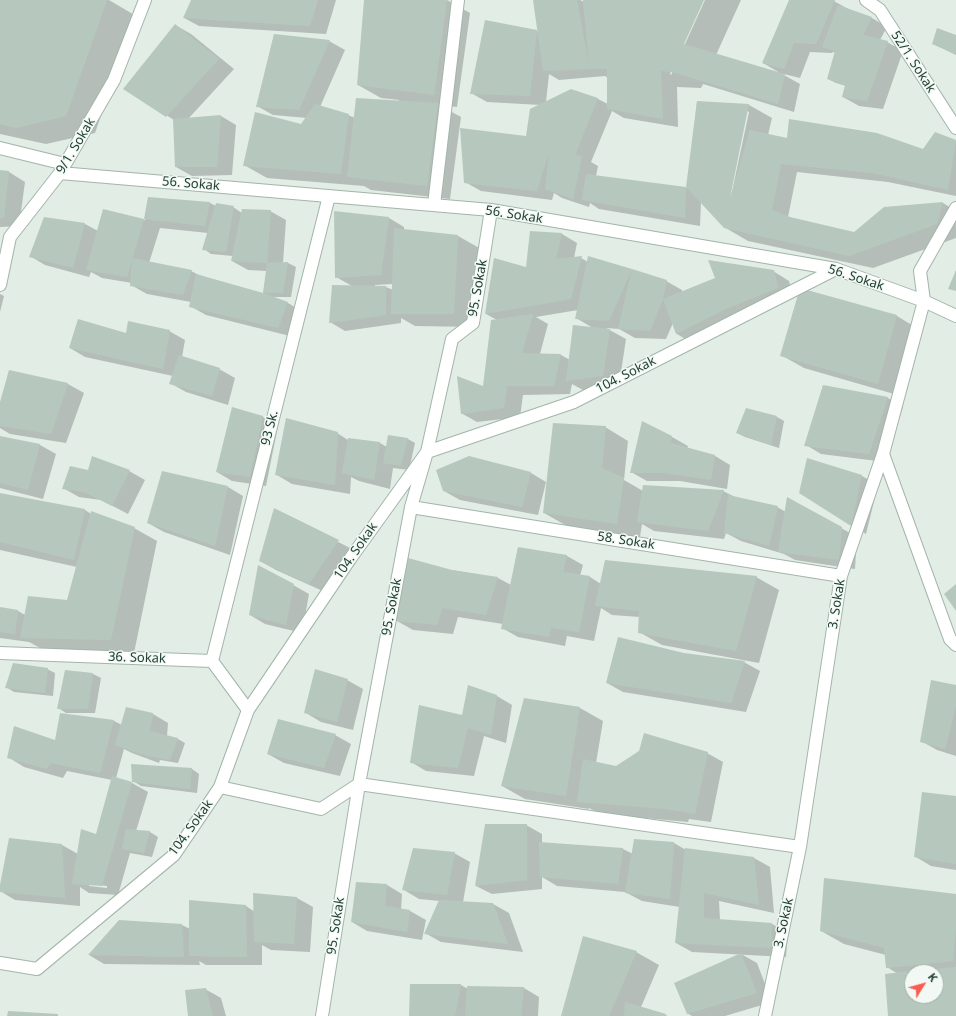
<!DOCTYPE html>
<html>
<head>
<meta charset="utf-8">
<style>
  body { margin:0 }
  #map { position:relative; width:956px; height:1016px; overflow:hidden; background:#e1ede5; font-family:"Noto Sans",sans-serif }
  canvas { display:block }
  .north { position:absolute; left:904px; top:964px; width:40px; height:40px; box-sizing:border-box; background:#f2f9f4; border:1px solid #9eafa6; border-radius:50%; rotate:53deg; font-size:11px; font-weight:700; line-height:16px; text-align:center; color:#203f31 }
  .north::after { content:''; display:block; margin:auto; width:14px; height:18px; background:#fa5b52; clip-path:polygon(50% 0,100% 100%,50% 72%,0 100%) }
</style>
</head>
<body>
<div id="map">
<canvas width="956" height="1016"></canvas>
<div class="north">K</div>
</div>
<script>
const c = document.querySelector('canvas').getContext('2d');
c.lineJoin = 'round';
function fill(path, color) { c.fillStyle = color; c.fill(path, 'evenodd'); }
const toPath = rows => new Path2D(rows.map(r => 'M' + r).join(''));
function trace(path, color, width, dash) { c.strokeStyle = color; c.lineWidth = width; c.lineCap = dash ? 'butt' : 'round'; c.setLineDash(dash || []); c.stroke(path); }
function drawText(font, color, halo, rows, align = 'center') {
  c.font = font + ' "Noto Sans",sans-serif'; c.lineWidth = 3; c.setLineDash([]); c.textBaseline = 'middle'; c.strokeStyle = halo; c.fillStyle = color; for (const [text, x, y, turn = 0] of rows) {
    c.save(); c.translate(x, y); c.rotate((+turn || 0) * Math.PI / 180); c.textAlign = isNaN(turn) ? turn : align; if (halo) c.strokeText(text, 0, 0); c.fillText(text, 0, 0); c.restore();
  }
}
const shadow = toPath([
  [0,0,109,0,136,16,95,133,46,144,0,134],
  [192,0,336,0,326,34,199,26,184,18],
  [447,0,470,13,457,107,439,105,461,117,450,199,371,190,364,186,267,178,244,165,302,126,307,118,273,115,257,106,274,35,329,41,345,50,320,107,348,115,355,118,399,102,399,100,381,98,358,85],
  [534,0,580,0,584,2,584,0,703,0,670,74,671,75,705,0,741,0,716,55,782,74,800,84,794,112,703,84,701,88,677,87,678,127,624,118,612,111,591,162,598,166,596,176,687,188,697,102,749,105,772,118,768,135,787,139,923,150,935,134,956,141,956,196,888,182,797,172,788,217,855,233,885,208,943,203,956,211,956,238,873,268,748,241,724,227,701,202,700,226,599,209,590,203,589,207,562,198,554,193,552,200,481,191,465,182,527,137,541,105,487,102,471,93,536,31,538,32],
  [549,74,559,80,605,76,608,78,608,104,598,99,571,90,546,102],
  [747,111,749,112,730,201,727,205],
  [790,0,832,0,850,10,872,18,887,27,880,40,887,42,903,51,883,109,859,106,843,97,846,86,836,83,828,79,836,53,833,52,832,53,810,52,800,78,780,73,763,63],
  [175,25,191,34,234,69,188,119,221,116,236,125,232,175,192,176,176,167,174,120,125,89],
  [956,36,956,55,933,44],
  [0,171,9,172,25,182,19,226,0,227],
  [149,198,210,203,216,206,233,207,242,213,270,211,286,220,283,263,288,263,296,267,291,297,271,297,288,303,303,312,294,337,206,315,190,306,191,302,147,294,131,285,132,283,102,278,91,272,89,277,45,265,30,256,45,218,85,224,98,231,104,210,145,220],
  [160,228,208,233,204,249,211,254,233,256,232,261,248,270,267,271,263,294,203,277,191,271,149,263],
  [389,218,404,227,404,230,458,236,481,249,476,327,415,326,401,318,401,323,345,331,330,322,352,286,336,277],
  [393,284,393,290,386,287,375,287,375,285],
  [531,232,562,234,577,243,574,258,581,258,588,262,589,257,666,281,682,290,682,292,773,271,789,281,793,297,692,343,677,334,673,323,666,339,635,338,619,329,606,328,626,339,619,385,583,390,572,384,570,394,523,395,520,417,477,422,461,413,484,388,497,320,486,314,495,260,527,269],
  [578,310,576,318,593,328,570,360,561,355,540,354,548,324,536,317],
  [800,289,897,316,920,330,901,396,804,368,781,355],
  [0,294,4,296,0,312],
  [169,331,185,340,182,357,219,369,235,378,228,405,186,392,170,383,173,376,85,357,70,348,126,334],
  [9,371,68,384,84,393,66,443,10,434,0,428,0,406],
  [823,386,888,398,903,407,885,462,821,454,806,445],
  [233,408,263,417,278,426,266,486,232,481,217,472],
  [777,417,784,421,779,448,745,437,737,433],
  [605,427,628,441,624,480,643,491,723,491,735,497,777,507,786,512,788,498,857,537,855,569,795,560,784,554,741,541,726,533,724,539,654,531,642,524,640,537,567,526,544,513],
  [337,433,348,440,348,439,380,443,387,447,389,436,408,439,415,443,409,470,393,468,390,489,359,481,351,477,350,494,292,484,277,475],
  [0,437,40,445,56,454,43,499,0,488],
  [672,437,688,446,687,449,715,456,730,465,727,489,680,481,647,481,631,472],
  [808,460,862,476,878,485,866,534,800,493],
  [129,471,145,480,128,514,101,500,79,497,63,488],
  [531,473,546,482,538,515,460,500,444,491],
  [228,487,243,496,230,555,164,532,148,523],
  [0,494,85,510,91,514,134,528,157,541,134,653,44,650,29,642,0,638,0,608,18,611,25,615,68,601,77,567,0,550],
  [275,510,354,550,325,592,276,570,260,561],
  [518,548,567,556,583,565,580,576,590,577,601,584,756,577,779,590,759,663,662,645,639,632,640,617,612,615,601,608,594,641,567,636,565,646,518,637,502,628,503,624,458,617,453,634,413,630,397,621,452,570,498,578,511,585],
  [293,585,309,594,302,633,265,624,250,615],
  [683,654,742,661,760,671,746,712,623,692,607,683],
  [47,669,55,673,53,696,14,692,6,687],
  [66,671,93,674,101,678,95,713,66,713,58,708],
  [347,680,363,689,353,730,321,722,306,713],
  [956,686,956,756,937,750,921,741],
  [497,696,512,705,506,743,484,736,474,776,426,771,411,762,463,716],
  [580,708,603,721,596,763,617,767,707,753,723,762,711,822,689,819,688,822,601,814,589,808,589,809,525,799,502,786],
  [61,714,114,721,122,725,153,714,168,723,167,736,178,739,185,743,178,763,160,760,159,763,132,753,124,749,116,778,132,783,148,792,136,831,150,832,158,837,152,857,130,853,118,895,89,893,80,887,80,906,15,900,0,891,10,839,62,845,78,854,97,835,112,780,67,771,63,778,24,767,8,757,56,741],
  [89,884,107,886,107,888,89,886],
  [335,735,351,744,340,776,284,763,268,754],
  [192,769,199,774,197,793,141,786,133,781],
  [956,797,956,870,931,866,916,857],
  [526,825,542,834,542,843,623,849,633,854,674,843,686,850,754,858,770,867,774,913,719,901,720,920,772,924,788,933,786,957,692,952,676,943,680,907,642,901,625,892,557,886,542,877,542,889,492,894,476,886],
  [454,853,470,862,463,902,493,904,509,913,523,952,441,942,425,933,440,901,419,899,404,890],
  [387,885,402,894,401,910,410,911,426,920,422,940,367,931,352,922],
  [254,895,297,898,313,907,310,952,271,950,262,945,262,965,206,965,199,961,200,965,104,964,89,955,119,921,182,925,190,929,246,906,255,912],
  [956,895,956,1016,889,1016,898,974,887,967,886,955,844,944,821,931],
  [912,972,936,972,936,996,912,996],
  [636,952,659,965,641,1007,668,1016,562,1016],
  [741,954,757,963,772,1002,725,1016,692,1016,687,1013],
  [461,985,468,989,524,988,539,997,538,1016,410,1016],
  [205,989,221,998,226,1016,189,1016]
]);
const building = toPath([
  [0,0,107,0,66,116,16,128,0,124],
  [191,0,318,0,310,26,183,18],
  [364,0,447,0,434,95,357,85],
  [533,0,577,0,589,65,583,0,704,0,684,44,785,74,778,104,672,72,661,71,663,119,607,109,607,69,589,69,543,71],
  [789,0,835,0,816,44,794,43,784,69,762,63],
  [838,5,872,17,863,35,888,41,867,101,842,97,845,85,827,79,835,51,822,47],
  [485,20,537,30,530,96,470,94],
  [175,24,219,59,166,117,123,89],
  [937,28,956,35,956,54,932,44],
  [274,34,330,40,299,110,256,107],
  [571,89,598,98,575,155,582,156,573,199,545,189,549,152,537,191,464,183,460,128,526,136,530,109],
  [356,98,438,103,427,186,347,177],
  [697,101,749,104,730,198,750,130,787,138,789,119,877,133,923,149,935,132,956,140,948,190,872,173,781,164,772,210,790,217,854,232,884,207,943,202,937,224,849,256,724,228,686,187],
  [315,104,349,114,341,174,243,166,255,112,301,124],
  [221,115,217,167,175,167,173,119],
  [0,170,9,171,4,218,0,218],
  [586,174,686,187,685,218,582,200],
  [148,197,210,202,205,226,144,219],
  [216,203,234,206,226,252,202,250],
  [103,209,144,219,127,277,86,270],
  [242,209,271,210,267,263,231,261],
  [334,211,389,217,381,275,335,278],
  [44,217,85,223,73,268,29,257],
  [394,228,458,235,454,314,391,314],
  [530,231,562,233,556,259,582,256,571,299,485,314,494,258,526,267],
  [588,256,632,269,609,321,575,319],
  [132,258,192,270,183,295,130,286],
  [708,260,774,270,778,288,728,308,676,334,663,299,715,278],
  [288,262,283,293,263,293,267,263],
  [632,269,667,280,663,299,650,331,618,329],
  [956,270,956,291,948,289],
  [196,274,263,293,288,302,278,328,189,307],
  [332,285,386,286,386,315,329,323],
  [800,288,897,315,878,384,780,356],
  [533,314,522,353,561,354,554,386,507,386,504,408,461,414,457,376,483,386,491,320],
  [78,319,126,333,128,321,170,330,163,369,69,348],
  [573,325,610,329,603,376,566,381],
  [179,355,220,368,212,396,169,384],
  [9,370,68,383,51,434,0,426,0,402],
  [823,385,888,397,869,454,804,446],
  [232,407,263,416,250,477,216,472],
  [746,408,777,416,771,445,736,433],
  [286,418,338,432,335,485,275,475],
  [642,421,672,436,671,443,715,455,711,480,664,473,630,473],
  [553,423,606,426,602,468,624,478,617,524,543,513],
  [388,435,408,438,401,466,383,463],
  [0,436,40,444,28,490,0,483],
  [348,438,380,442,374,480,342,473],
  [92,456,130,470,112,506,84,492,62,489,70,466,88,470],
  [469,456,531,472,522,507,443,491,436,470],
  [807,458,862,475,851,526,799,493],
  [162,471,228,486,215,546,147,523],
  [643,485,724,490,708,531,637,522],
  [0,493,85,509,74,560,0,542],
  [728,495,778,506,769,546,724,533],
  [787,497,842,527,839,560,778,552],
  [274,508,339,540,309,584,259,561],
  [91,511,135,527,111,640,20,638,28,596,67,600],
  [518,547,567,555,563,572,590,576,579,632,551,628,549,637,501,629],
  [408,558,452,570,498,577,486,615,442,608,437,625,396,621],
  [605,560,757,576,736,651,638,633,639,611,595,606],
  [258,565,294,584,286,625,249,615],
  [956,584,956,611,944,594],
  [0,607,18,610,15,634,0,632],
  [618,637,684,653,745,661,731,703,606,683],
  [13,663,48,668,45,693,5,688],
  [315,669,348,679,337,722,304,713],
  [65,670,93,673,88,709,57,709],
  [931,680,956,685,956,706,945,749,920,742],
  [468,685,497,695,491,735,468,728,458,768,410,763,419,705,462,715],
  [524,698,580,707,566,796,501,786],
  [126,707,153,713,150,731,178,738,170,760,143,755,115,745],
  [60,713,114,720,100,773,51,763,47,769,7,758,14,726,55,740],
  [278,719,336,734,324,768,267,754],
  [644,733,708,752,695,814,665,809,577,802,583,759,616,766,639,751],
  [131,764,192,768,190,789,132,782],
  [112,776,132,782,102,886,72,884,81,829,96,834],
  [922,792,956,796,956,864,914,857],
  [485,824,527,824,527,880,475,886],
  [126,829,150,831,144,853,122,849],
  [9,838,62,844,65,898,0,892,0,885],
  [634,839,674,842,670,899,625,893],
  [539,842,623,848,618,884,540,877],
  [413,848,455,852,447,895,402,890],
  [685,848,754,857,759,905,704,893,704,918,772,923,771,948,675,943],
  [824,878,956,894,956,927,953,961,886,968,884,948,820,931],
  [356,882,387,884,385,906,410,910,407,932,351,922],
  [253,893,297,897,294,944,254,942],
  [189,900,246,905,247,957,189,956],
  [439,900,493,903,508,944,424,934],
  [119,920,182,924,184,957,88,955],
  [583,936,637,951,609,1016,561,1016],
  [741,953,757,993,687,1014,674,983],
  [956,967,956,1016,888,1016,885,974,912,971,912,996,936,996,936,972,916,972,916,971],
  [410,984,461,984,455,1016,409,1016],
  [467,986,524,987,521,1016,465,1016],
  [206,988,213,1016,188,1016,185,990],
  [625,1002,666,1014,665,1016,624,1016],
  [8,1011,58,1014,58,1016,7,1016]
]);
const minor = toPath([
  [866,0,880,10,956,128],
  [0,148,65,164],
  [60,173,491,210,836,269,924,301,956,316],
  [434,205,458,0],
  [0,285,10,237,60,173,114,80,145,0],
  [883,454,950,639,956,645],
  [411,507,841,576],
  [0,653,212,661,248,710],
  [212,661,329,196],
  [220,787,321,809,359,784,800,847],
  [0,963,37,969,174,855,220,787,248,710,350,559,427,452,574,402,836,269],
  [322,1016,359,784,411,507,427,452,452,339,473,323,491,210],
  [765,1016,800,847,841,576,883,454,924,301,920,271,956,208]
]);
const streetNames = [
  ["52/1. Sokak",913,62,57],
  ["9/1. Sokak",76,146,-59],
  ["56. Sokak",191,184,5],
  ["56. Sokak",514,215,9],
  ["56. Sokak",856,278,18],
  ["95. Sokak",478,288,-80],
  ["104. Sokak",626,375,-27],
  ["93 Sk.",270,428,-76],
  ["58. Sokak",626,541,9],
  ["104. Sokak",356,551,-55],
  ["3. Sokak",837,604,-81],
  ["95. Sokak",392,607,-79],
  ["36. Sokak",137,658,2],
  ["104. Sokak",191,828,-54],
  ["3. Sokak",784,923,-78],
  ["95. Sokak",336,926,-81]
];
fill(shadow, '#0003');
fill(building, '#b6c8be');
trace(minor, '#a3b5ab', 14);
trace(minor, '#fff', 12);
drawText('13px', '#203f31', '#f2f9f4', streetNames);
</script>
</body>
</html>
